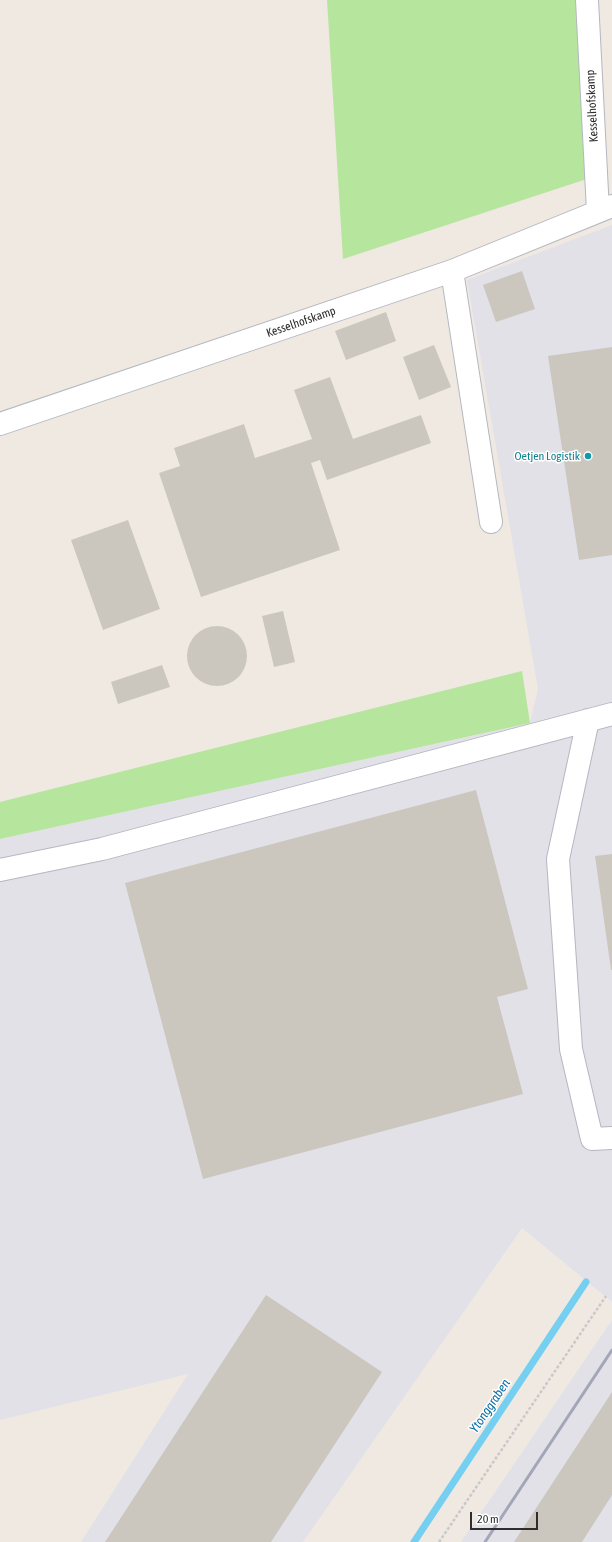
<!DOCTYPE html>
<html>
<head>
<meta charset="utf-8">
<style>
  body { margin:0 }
  #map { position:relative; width:612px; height:1542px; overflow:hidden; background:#efe9e1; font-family:"Asap Condensed",sans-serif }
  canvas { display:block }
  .scale { position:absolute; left:470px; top:1512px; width:68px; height:18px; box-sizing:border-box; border:2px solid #2e2e2e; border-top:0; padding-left:5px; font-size:12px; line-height:14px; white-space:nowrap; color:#2e2e2e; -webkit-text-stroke:3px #fff; paint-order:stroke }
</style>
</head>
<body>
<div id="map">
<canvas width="612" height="1542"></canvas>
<div class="scale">20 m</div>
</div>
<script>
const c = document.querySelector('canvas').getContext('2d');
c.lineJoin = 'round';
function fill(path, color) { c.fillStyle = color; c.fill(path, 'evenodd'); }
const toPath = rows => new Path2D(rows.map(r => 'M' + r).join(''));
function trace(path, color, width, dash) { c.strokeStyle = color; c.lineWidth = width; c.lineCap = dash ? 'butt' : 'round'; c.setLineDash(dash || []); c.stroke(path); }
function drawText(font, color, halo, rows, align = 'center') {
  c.font = font + ' "Asap Condensed",sans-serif'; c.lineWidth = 3; c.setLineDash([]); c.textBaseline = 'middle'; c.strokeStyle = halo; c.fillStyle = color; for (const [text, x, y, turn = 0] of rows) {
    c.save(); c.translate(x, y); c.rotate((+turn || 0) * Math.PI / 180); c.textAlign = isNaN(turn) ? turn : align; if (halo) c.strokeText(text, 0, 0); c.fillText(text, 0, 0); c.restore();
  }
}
const industrial = toPath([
  [612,225,612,1302,522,1228,303,1542,81,1542,188,1374,0,1420,0,839,530,723,538,689,467,280],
  [612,1320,612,1542,461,1542]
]);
const green = toPath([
  [327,0,587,0,596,176,343,259],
  [522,671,530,723,0,839,0,802]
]);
const stream = toPath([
  [414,1542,586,1282]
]);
const building = toPath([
  [522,271,535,309,496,322,483,285],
  [386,312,396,341,346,360,335,331],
  [434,345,451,387,419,400,403,357],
  [612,347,612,555,579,560,548,356],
  [330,377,353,439,421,415,431,443,327,480,320,460,311,463,340,550,201,597,159,473,180,466,174,448,244,424,255,458,312,439,294,390],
  [128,520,160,609,103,630,71,540],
  [283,611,295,662,274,667,262,616],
  '187 656a30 30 0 1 1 60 0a30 30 0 1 1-60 0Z',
  [162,665,170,687,118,704,111,682],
  [476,790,528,989,497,997,523,1094,203,1179,125,883],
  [612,854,612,970,611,970,595,856],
  [266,1295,382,1372,271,1542,105,1542],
  [612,1392,612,1495,582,1542,514,1542]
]);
const path = toPath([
  [439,1542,606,1296]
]);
const minor = toPath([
  [587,0,598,211],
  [452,271,491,522],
  [0,424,452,271,612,206],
  [588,720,558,859,571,1049,592,1139,612,1138],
  [0,870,102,849,612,714]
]);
const rail = toPath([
  [485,1542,612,1350]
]);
const markers = [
  [588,456,4,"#0f9aa8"]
];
const streetNames = [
  ["Kesselhofskamp",592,106,-93],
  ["Kesselhofskamp",301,322,-19]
];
const cultureNames = [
  ["Oetjen Logistik",580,456]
];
const waterNames = [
  ["Ytonggraben",490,1406,-56]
];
fill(industrial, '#e3e1e8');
fill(green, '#b6e59e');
trace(stream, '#75cff0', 7);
fill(building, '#cbc7bf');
trace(minor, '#b4b7c1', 24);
trace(path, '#c9c9c9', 2.5, [3, 2]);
trace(minor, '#fff', 22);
trace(rail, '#a3a6b8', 3);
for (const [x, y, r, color] of markers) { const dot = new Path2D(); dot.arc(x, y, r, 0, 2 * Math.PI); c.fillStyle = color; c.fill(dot); trace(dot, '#fff', 1.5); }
drawText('12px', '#2e2e2e', '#fff', streetNames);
drawText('12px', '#0d838f', '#fff', cultureNames, 'right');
drawText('italic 13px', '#0d6fa3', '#fff', waterNames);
</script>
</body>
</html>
